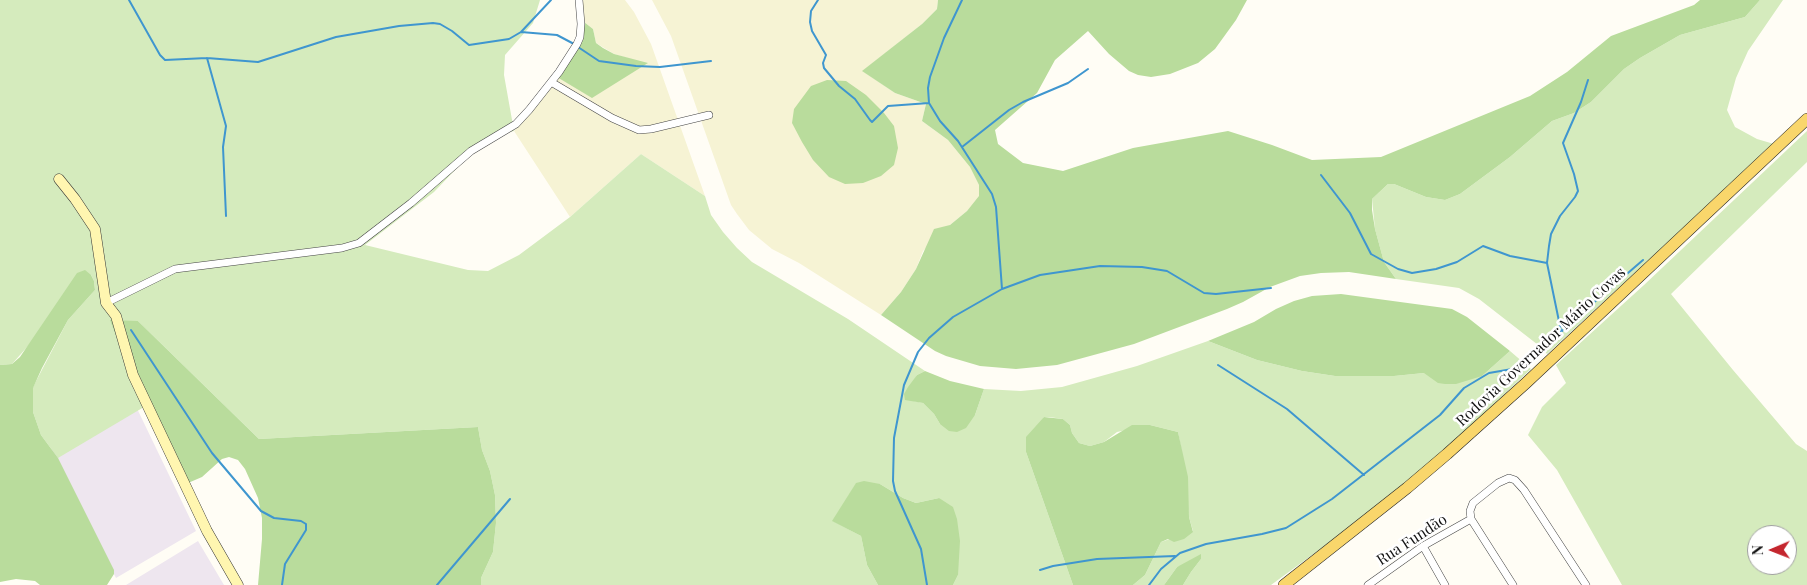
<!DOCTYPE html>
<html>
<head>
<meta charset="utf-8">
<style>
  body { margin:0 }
  #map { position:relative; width:1807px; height:585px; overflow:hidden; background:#fffdf5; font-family:"Playfair Display",serif }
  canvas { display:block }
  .north { position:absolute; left:1747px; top:525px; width:50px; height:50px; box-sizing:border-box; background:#fff; border:1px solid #a0a0a0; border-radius:50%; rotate:269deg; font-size:14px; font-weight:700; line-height:20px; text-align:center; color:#111 }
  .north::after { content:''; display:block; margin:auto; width:18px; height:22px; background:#c4262e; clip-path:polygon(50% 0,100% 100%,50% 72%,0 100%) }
</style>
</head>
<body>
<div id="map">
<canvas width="1807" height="585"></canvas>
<div class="north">N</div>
</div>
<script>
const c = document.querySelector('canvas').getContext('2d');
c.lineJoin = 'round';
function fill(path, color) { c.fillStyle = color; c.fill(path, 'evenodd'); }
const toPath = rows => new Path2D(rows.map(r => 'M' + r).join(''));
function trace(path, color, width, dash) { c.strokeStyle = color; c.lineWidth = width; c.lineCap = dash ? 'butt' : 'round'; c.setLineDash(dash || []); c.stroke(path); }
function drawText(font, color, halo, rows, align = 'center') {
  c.font = font + ' "Playfair Display",serif'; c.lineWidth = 5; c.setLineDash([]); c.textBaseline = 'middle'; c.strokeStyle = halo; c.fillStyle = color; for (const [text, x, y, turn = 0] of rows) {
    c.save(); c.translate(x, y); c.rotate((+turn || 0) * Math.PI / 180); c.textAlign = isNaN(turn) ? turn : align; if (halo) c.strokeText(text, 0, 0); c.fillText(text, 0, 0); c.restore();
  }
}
const industrial = toPath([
  [129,392,196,531,116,578,51,450],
  [198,541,224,585,126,585]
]);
const farmland = toPath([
  [581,0,625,0,634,12,651,44,705,196,641,154,570,217,514,131,557,77,647,64,614,54,596,43,593,29,584,22],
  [652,0,938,0,937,9,922,24,863,71,895,93,926,104,922,121,948,140,970,167,979,185,980,197,967,211,950,225,923,251,916,269,901,292,881,315,799,263,772,249,749,230,737,214,731,205,671,36]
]);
const green = toPath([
  [0,0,540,0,533,23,505,55,504,75,514,131,501,134,477,147,434,192,365,245,468,270,488,271,519,255,570,217,641,154,705,196,711,215,723,232,737,248,752,262,848,319,925,371,917,375,905,399,923,403,934,414,940,424,975,415,984,389,1021,391,1062,387,1137,366,1208,341,1257,360,1302,371,1335,376,1394,376,1424,373,1482,376,1510,351,1531,369,1423,471,1353,525,1271,585,1183,585,1191,572,1201,559,1177,567,1164,585,1133,585,1145,575,1161,542,1193,531,1189,517,1182,453,1178,432,1150,425,1117,432,1104,442,1090,446,1079,443,1072,433,1070,425,1063,419,1049,417,1044,417,1026,452,1073,585,953,585,958,575,939,498,916,503,903,498,880,484,856,484,833,521,861,536,867,565,878,585,481,585,481,578,493,552,496,523,495,495,490,471,482,450,478,427,259,439,138,321,144,407,58,458,41,435,33,412,33,387,68,320,95,290,94,281,91,275,12,364,0,365],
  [1760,0,1783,0,1748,51,1736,78,1727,110,1735,127,1757,139,1774,144,1547,354,1542,348,1479,299,1459,288,1396,279,1384,262,1375,229,1372,199,1388,184,1394,184,1426,197,1445,200,1460,194,1510,157,1552,121,1574,113,1591,102,1624,69,1640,58,1680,35,1745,17],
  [1807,131,1807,162,1671,294,1733,370,1796,444,1807,451,1807,585,1622,585,1557,470,1528,435,1542,407,1566,383,1556,365,1644,285],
  [1757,535,1787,535,1787,565,1757,565]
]);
const forest = toPath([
  [938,0,1247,0,1236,20,1215,49,1198,63,1170,74,1151,77,1138,75,1129,71,1109,54,1088,31,1055,60,1037,93,995,130,998,144,1023,163,1063,171,1133,148,1228,131,1272,145,1312,160,1381,157,1530,96,1567,72,1611,36,1694,5,1700,0,1760,0,1745,17,1680,35,1640,58,1624,69,1591,102,1574,113,1552,121,1510,157,1460,194,1445,200,1426,197,1394,184,1388,184,1372,199,1372,210,1375,229,1384,262,1396,279,1349,272,1321,273,1300,276,1270,287,1243,302,1227,309,1134,344,1057,365,1016,369,980,366,946,356,935,351,881,315,901,292,916,269,934,229,950,225,967,211,979,196,979,185,970,167,948,140,922,121,926,104,895,93,862,71,922,24,937,9],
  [584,22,593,29,596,43,603,48,614,54,648,63,592,98,557,77,583,40],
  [827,80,846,81,866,95,884,113,894,126,898,148,894,165,881,176,863,183,845,184,829,177,813,160,802,142,792,123,794,109,811,86],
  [85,270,91,275,94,281,95,290,68,320,42,368,33,388,33,412,41,435,58,458,114,570,114,574,107,585,40,585,35,581,16,579,0,582,0,365,12,364,20,357,77,273],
  [1341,294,1452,309,1467,317,1510,351,1482,376,1456,384,1445,384,1438,383,1424,373,1394,376,1335,376,1302,371,1257,360,1208,341,1254,322,1276,309,1294,301,1312,296],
  [110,320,138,321,259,439,478,427,482,450,490,471,495,495,496,523,493,552,481,578,481,585,258,585,262,539,262,518,258,498,245,469,238,460,229,457,222,459,202,477,188,483,144,407],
  [925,371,950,381,984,389,975,415,966,428,957,432,949,431,940,424,934,414,923,403,905,400,904,394,908,387,917,375],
  [1044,417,1063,419,1070,425,1072,433,1079,443,1090,446,1104,442,1132,425,1150,425,1178,432,1188,477,1189,517,1193,532,1184,539,1174,542,1168,539,1161,542,1145,575,1133,585,1073,585,1026,452,1026,437],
  [864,481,880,484,903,498,916,503,939,498,953,507,957,519,960,541,958,575,953,585,878,585,867,565,861,536,832,521,856,483],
  [1201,554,1201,559,1191,572,1183,585,1164,585,1177,567]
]);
const stream = toPath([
  [129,0,160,55,165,60,207,58,258,62,336,37,399,26,433,23,440,24,452,31,469,45,509,39,521,32,551,0],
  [818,0,811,11,810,22,812,31,826,55,823,63,824,68,839,86,855,99,870,120,872,122,888,106,929,103],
  [962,0,944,38,930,77,928,88,929,103,940,121,958,141,992,194,996,207,1002,289],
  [521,32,557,35,574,44],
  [578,47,599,61,636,66,660,67,711,61],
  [207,58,226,126,223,147,226,216],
  [962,147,1009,110,1023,102,1068,83,1088,69],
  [1321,175,1350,213,1371,254,1398,269,1412,273,1436,269,1457,262,1483,246,1510,256,1547,263],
  [131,330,212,453,261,511,274,518,301,521,306,524,306,530,285,564,282,585],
  [1561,331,1547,263,1549,246,1551,234,1560,216,1575,197,1578,191,1574,174,1563,143,1581,102,1588,80],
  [1218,365,1287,409,1364,475],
  [1040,570,1053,566,1097,559,1175,556],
  [437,585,510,499],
  [927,585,921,549,895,491,893,481,894,438,904,385,918,352,929,338,953,317,1002,289,1040,275,1100,266,1142,267,1167,271,1204,293,1216,294,1271,288],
  [1149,585,1161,569,1180,553,1206,544,1262,534,1286,528,1332,499,1440,415,1464,388,1489,373,1518,368,1529,362,1577,317,1643,260]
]);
const street = toPath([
  [551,82,612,118,639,130,651,129,709,115],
  [106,303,175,269,342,248,359,243,411,203,471,151,516,124,529,110,559,72,577,44,580,37,581,24,579,0],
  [1423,546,1445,585],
  [1368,585,1423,546,1471,519],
  [1513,585,1471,519,1470,511,1473,503,1498,483,1509,478,1515,480,1524,490,1586,585]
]);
const secondary = toPath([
  [59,179,75,199,95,229,106,303,116,316,133,375,207,531,238,585]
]);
const primary = toPath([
  [1284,585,1407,488,1447,454,1526,383,1807,119]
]);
const streetNames = [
  ["Rodovia Governador Mário Covas",1541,347,-43],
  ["Rua Fundão",1412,540,-33]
];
fill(industrial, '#eee6ef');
fill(farmland, '#f6f3d4');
fill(green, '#d5ebbd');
fill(forest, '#b9dc9c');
trace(stream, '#3f96cf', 2);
trace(street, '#444', 8);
trace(secondary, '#333', 11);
trace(primary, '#222', 12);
trace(street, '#fff', 7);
trace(secondary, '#fff6b0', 10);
trace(primary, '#f9d66b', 11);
drawText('15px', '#111', '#fff', streetNames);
</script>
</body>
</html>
